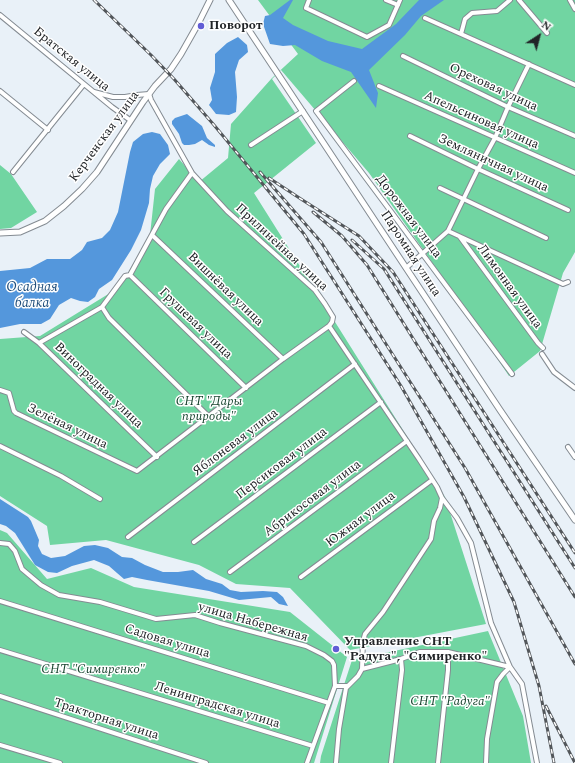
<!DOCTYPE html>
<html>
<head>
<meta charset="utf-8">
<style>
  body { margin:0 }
  #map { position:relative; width:575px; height:763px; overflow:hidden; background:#e9f1f8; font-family:Spectral,serif }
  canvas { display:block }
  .north { position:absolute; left:519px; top:16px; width:40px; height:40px; -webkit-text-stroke:3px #fff; paint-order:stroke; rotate:36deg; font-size:11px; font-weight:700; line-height:16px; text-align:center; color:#212427 }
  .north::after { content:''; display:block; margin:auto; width:14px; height:18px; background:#212427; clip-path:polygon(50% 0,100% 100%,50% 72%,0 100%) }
</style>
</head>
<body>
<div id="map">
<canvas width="575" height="763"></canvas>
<div class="north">N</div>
</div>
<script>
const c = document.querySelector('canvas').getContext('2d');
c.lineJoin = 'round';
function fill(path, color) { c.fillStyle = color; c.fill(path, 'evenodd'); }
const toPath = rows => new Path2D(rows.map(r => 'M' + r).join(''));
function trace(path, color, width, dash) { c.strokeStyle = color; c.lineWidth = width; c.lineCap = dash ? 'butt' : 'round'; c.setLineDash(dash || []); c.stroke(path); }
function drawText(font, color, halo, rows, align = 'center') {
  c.font = font + ' Spectral,serif'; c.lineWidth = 3; c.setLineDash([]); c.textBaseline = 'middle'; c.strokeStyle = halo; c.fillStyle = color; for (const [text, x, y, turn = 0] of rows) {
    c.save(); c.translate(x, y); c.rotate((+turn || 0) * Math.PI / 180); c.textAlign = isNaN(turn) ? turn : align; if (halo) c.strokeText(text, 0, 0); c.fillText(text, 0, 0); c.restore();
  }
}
const green = toPath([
  [258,0,575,0,575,252,563,273,540,351,509,376,429,258,369,173,281,70,272,79,316,143,254,193,445,497,486,624,350,650,290,588,236,584,199,565,106,540,50,545,47,526,0,496,0,339,40,336,110,293,128,273,150,235,155,189,179,159,199,182,228,158,231,124,272,78,298,54],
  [0,165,11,174,37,212,11,228,0,229],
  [0,530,7,533,47,579,91,568,134,587,290,612,347,657,314,763,0,763],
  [488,631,523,716,531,763,320,763,321,756,352,660]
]);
const water = toPath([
  [290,0,293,0,283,18,293,25,328,41,362,49,396,24,419,0,444,0,421,16,405,35,369,70,378,93,376,108,351,72,322,61,295,45,283,46,270,44,263,24,265,16,270,15],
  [238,37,247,45,248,52,239,60,235,72,237,97,236,112,229,115,216,114,209,105,212,100,210,88,215,72,215,54,227,43],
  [187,114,202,126,207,138,215,145,215,147,209,145,202,140,195,144,189,145,184,145,182,143,179,134,172,124,172,121,175,118],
  [152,132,160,134,168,145,170,154,160,164,153,176,150,189,149,203,141,230,131,250,112,280,99,289,95,297,88,302,80,301,71,298,59,305,50,319,41,324,20,324,0,328,0,271,30,268,47,259,70,259,82,250,87,242,102,238,110,230,118,212,130,152,133,142,143,134],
  [0,499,28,517,31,521,39,540,38,546,42,554,51,558,65,556,84,546,95,545,108,548,122,557,132,558,145,565,163,572,178,572,193,570,206,579,222,584,230,590,241,592,263,591,277,592,283,597,288,606,279,604,271,597,239,600,209,591,147,580,132,577,124,579,117,573,109,566,94,560,72,566,57,573,48,572,35,565,15,533,6,526,0,524]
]);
const minor = toPath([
  [309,0,306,8,367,37,389,25,400,0],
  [386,0,398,5],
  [519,0,547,33],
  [570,0,575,9],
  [0,15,112,107,130,120],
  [425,18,575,85],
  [461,34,465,19,472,13,497,11,510,0],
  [403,56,508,107,575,136],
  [354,81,316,111,512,374],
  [379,86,575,173],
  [0,91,48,130],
  [94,92,113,97,125,97,137,95,149,94,151,100,192,173,227,211,315,290,325,304,333,317,332,322,329,326,419,459,437,487,442,498,457,518,471,543,491,623,510,667,503,674,497,682,487,739,486,763],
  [410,136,478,169,568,210],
  [251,145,303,111],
  [13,172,84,84],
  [440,188,546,238],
  [448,231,563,284,568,282],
  [152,235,283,359],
  [460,237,538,343,543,348],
  [406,268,448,231,478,169,495,138,508,107,529,64],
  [130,275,246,388],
  [102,307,109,318,209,417],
  [24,332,39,343,157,457],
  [39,343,102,307,125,276,130,275,166,209,192,173],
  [542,354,554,372,575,388],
  [0,390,9,393,14,411,16,413,137,471,283,359,329,326],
  [0,446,61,476,100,499],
  [568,447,575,457],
  [128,537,355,364],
  [194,542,381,402],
  [0,543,9,544,15,551,22,569,41,585,59,595,100,602,156,619,195,615,220,623,306,646,324,655,332,661,334,665,335,686,307,763],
  [230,572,407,441],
  [301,577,432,480],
  [0,601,329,703],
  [0,650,313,746],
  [362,669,363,641,365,634,383,612,431,539,434,521,440,508,442,498],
  [335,686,348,686,358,676,362,669,401,659,420,652,448,652,510,667,522,684,537,763],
  [0,696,206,763],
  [0,745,60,763],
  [336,763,339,729,346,688,348,686],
  [391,763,402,670,401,659],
  [438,763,448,670,448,652]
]);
const tertiary = toPath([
  [229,0,500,410,575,520],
  [0,233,20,232,45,221,64,206,82,189,97,172,143,102,155,86,171,69,181,54,198,24,210,0]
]);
const rail = toPath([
  [94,0,151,55,174,79,214,125,304,234,401,386,464,497,514,602,539,686,554,763],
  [260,172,321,242,465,468,575,664],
  [269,178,304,201,359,236,393,272,575,553],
  [313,212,342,236,367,265,575,597],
  [352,240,384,269,575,568],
  [546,706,575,763]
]);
const markers = [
  [201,26,4,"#615dd5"],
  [336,649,4,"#615dd5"]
];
const poiNames = [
  ["Поворот",209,26],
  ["Управление СНТ",344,642],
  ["\"Радуга\", \"Симиренко\"",344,657]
];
const streetNames = [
  ["Братская улица",71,60,39],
  ["Ореховая улица",493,88,25],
  ["Апельсиновая улица",481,121,24],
  ["Керченская улица",105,137,-54],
  ["Земляничная улица",493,164,25],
  ["Дорожная улица",408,217,53],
  ["Прилинейная улица",281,248,43],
  ["Паромная улица",410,254,57],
  ["Лимонная улица",509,287,54],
  ["Вишнёвая улица",225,290,44],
  ["Грушевая улица",195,324,44],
  ["Виноградная улица",98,386,44],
  ["Зелёная улица",67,427,26],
  ["Яблоневая улица",236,443,-37],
  ["Персиковая улица",282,464,-37],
  ["Абрикосовая улица",313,499,-37],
  ["Южная улица",361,520,-37],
  ["улица Набережная",253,623,16],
  ["Садовая улица",167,642,17],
  ["Ленинградская улица",217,706,17],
  ["Тракторная улица",106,720,18]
];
const parkNames = [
  ["СНТ \"Дары",209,402],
  ["природы\"",209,417],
  ["СНТ \"Симиренко\"",93,670],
  ["СНТ \"Радуга\"",450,702]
];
const waterNames = [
  ["Осадная",32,288],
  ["балка",32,304]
];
fill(green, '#71d5a2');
fill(water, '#5497dc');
trace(minor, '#848b92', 6);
trace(tertiary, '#848b92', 7);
trace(minor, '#fff', 4);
trace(tertiary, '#fff', 5);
trace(rail, '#52565a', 3);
trace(rail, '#fff', 1.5, [4.5]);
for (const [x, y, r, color] of markers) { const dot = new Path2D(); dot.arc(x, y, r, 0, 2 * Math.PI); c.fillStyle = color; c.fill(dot); trace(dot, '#fff', 1.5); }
drawText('bold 13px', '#212427', '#fff', poiNames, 'left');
drawText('13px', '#212427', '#fff', streetNames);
drawText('italic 13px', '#1a4631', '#fff', parkNames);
drawText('italic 14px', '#1f4e7c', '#fff', waterNames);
</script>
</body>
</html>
